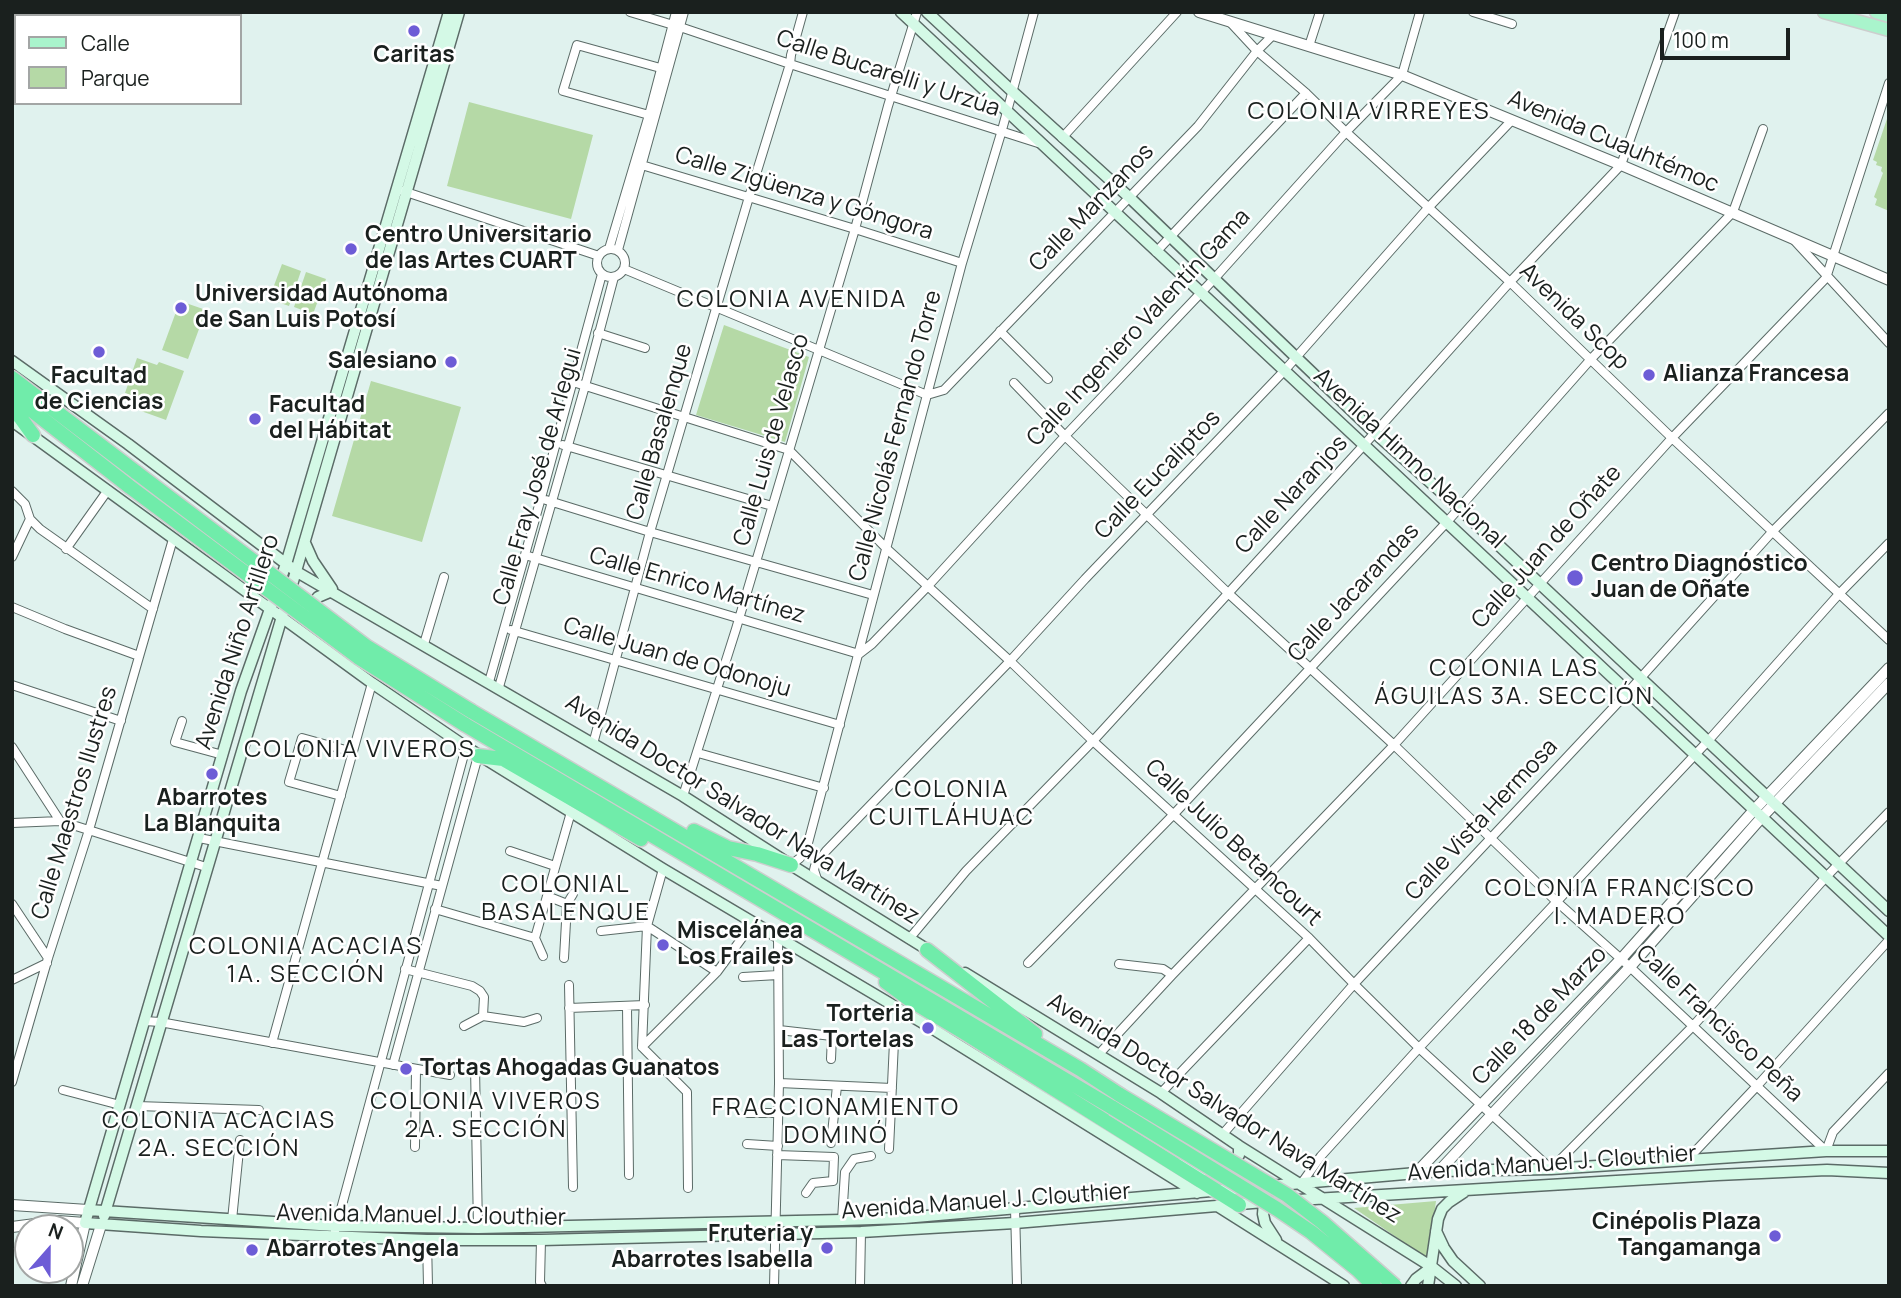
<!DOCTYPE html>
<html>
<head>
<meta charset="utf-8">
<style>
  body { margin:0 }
  #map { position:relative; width:1901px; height:1298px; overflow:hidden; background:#e0f2ee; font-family:Manrope,sans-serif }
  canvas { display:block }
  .frame { position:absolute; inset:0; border:14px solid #1a201e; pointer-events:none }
  .legend { position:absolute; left:14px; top:14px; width:228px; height:91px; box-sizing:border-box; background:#fff; border:2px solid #a3a6a5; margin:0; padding:9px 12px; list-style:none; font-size:21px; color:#1a201e }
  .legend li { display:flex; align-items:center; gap:14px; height:35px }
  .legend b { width:35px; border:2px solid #a3a6a5 }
  .north { position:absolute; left:14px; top:1214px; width:70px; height:70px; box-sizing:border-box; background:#fff; border:2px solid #a3a6a5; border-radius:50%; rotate:21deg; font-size:19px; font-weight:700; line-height:28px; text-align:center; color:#1a201e }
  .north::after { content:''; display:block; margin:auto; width:24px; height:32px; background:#6d5cd6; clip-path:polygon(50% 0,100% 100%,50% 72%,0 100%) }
  .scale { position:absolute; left:1660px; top:28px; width:130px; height:32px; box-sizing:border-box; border:4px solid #1a201e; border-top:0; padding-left:9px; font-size:21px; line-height:24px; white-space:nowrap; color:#1a201e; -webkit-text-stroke:5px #fff; paint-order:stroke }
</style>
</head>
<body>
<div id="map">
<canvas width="1901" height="1298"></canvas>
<div class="frame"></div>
<ul class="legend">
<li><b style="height:9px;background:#a9f4cc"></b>Calle</li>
<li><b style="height:19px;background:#b5d9a6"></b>Parque</li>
</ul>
<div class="north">N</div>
<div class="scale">100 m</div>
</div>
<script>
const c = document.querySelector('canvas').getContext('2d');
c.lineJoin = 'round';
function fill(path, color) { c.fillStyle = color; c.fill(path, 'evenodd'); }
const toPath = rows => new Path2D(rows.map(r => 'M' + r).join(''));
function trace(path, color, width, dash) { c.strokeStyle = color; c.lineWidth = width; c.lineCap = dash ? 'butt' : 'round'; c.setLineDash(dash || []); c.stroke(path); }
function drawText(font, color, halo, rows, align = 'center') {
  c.font = font + ' Manrope,sans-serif'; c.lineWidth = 5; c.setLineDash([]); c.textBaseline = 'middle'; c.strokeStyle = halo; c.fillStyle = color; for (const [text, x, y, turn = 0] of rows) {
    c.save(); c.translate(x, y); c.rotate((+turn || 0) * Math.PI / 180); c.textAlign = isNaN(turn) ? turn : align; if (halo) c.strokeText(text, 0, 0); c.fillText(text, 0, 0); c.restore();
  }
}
const green = toPath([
  [469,102,593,135,571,219,447,186],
  [1889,113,1889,211,1875,205,1877,199,1874,197,1883,173,1881,171,1882,167,1876,165,1877,162,1873,160],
  [282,264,301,271,289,306,269,299],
  [306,272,326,279,313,314,294,307],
  [180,301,206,310,188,359,162,350],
  [724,325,809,357,785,442,696,415],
  [137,358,157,365,159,362,184,371,166,420,141,411,144,400,125,393],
  [371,381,461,407,422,542,332,516],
  [1436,1201,1428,1259,1354,1208]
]);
const minor = toPath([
  [630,12,680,27,790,64,1038,143],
  [1473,12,1512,24],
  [1231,23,1257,51,1306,93,1346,132,1510,282,1672,438,1889,640],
  [1309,46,1320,12],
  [649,115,563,91,577,45,664,69],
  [1062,138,1177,12],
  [635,163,855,229,962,263],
  [403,191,599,256],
  [1794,240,1889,343],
  '597 263a14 14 0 1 1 28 0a14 14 0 1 1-28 0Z',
  [609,249,649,115,676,12],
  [618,250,684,12],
  [1156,252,1306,93],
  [624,269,927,395,944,390,1198,126,1257,51,1273,35],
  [1000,331,1048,379],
  [598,333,645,348],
  [573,382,789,450,887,549,1010,661,1093,741,1309,938,1354,984,1419,1048,1551,1169,1693,1026,1826,877,1889,812],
  [1014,383,1065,436,1228,593,1394,745,1556,901,1630,967,1826,1151,1833,1132,1889,1073],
  [563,445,772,506],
  [12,491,25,504,30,519,40,529,153,609],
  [546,500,650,532,873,595],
  [66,549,108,490],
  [525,555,859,654,872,644,928,586,1065,436,1214,279,1346,132,1402,75,1420,12],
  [12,557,30,519],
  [12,607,65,629,139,656],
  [511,630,840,725],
  [424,644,444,577],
  [489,682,541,498,602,274],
  [12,685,121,721],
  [499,687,585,386,614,277],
  [182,721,175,742,223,755],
  [593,744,650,532,749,197,790,64,791,55,803,12],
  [12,747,60,821],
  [698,753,824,788],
  [341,796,289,782,302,738,353,752],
  [683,796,736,629,855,229,888,106,917,12],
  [12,823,60,821,206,867],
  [199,838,442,886],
  [510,851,555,866],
  [791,865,800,858,808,843,962,263,1002,130,1034,12],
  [818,882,814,870,815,866,826,851,1010,661,1085,579,1284,371,1428,208,1512,120],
  [547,896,567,904],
  [12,904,48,958],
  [435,909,535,938],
  [601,931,647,926,717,972],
  [535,938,571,812],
  [535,938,543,956],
  [909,939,966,871,1093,741,1363,446,1510,282,1621,165,1675,12],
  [564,958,567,904,573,894],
  [1028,963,1174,814,1446,523,1591,359,1733,212,1763,129],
  [1119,964,1163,969,1172,975],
  [405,969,472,986,480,991,484,997,483,1016],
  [743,977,778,975],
  [12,980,47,963],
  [569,985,573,1187],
  [627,1007,629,1175],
  [569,1008,645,1005],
  [145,1021,160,1022,450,1075],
  [464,1026,483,1016,524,1022,537,1018],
  [779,1030,832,1036,831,1059],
  [865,1041,894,1042,889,1149],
  [272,1043,372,683],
  [642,1047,647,926,663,869],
  [642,1047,717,972,753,923],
  [642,1047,687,1092,688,1188],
  [1099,1054,1172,975,1394,745,1672,438,1826,278,1889,83],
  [393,1065,478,756],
  [475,1067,478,1228],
  [12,1082,48,958,89,830,173,539],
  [779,1083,892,1088],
  [63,1090,120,1105],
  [1161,1093,1309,938],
  [137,1106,259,1110],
  [747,1113,779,1113],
  [1222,1135,1354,984,1628,692,1773,531,1889,413],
  [831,1143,837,1086],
  [747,1144,778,1146],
  [415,1147,416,1070],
  [777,1155,834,1157,833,1181,813,1183,806,1193],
  [1687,1160,1757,1086,1889,940],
  [1301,1184,1321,1156,1419,1048,1708,741,1839,594,1889,543],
  [1015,1208,1017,1286],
  [232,1220,240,1140],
  [842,1220,845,1172,854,1159,871,1156],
  [335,1231,466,747],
  [427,1240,428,1286],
  [541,1240,540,1282,542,1286],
  [774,1286,779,1083,778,938],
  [860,1286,861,1232]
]);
const tertiary = toPath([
  [1199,12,1402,75,1621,165,1889,280],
  [1439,1171,1630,967,1762,817,1889,683],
  [1416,1173,1621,959,1754,810,1889,668],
  [12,1205,88,1210],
  [12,1227,58,1221,85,1223,71,1286],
  [82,1286,101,1225]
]);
const secondary = toPath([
  [449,12,286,564,241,691,85,1223,201,1231,427,1240,541,1240,861,1232,1015,1223,1264,1202,1717,1175,1827,1170,1889,1173],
  [901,12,1889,936],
  [927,12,1013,92,1129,197,1375,433,1459,508,1889,911],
  [30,16,34,12],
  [12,32,16,29],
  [12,361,128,444,297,572,683,796,791,865,933,953],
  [12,421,372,683,466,747,663,869,933,1029,1197,1193],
  [305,543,313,561,332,589],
  [289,595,459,12],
  [308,611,318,597,332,591],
  [965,973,1161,1093,1239,1146,1432,1267,1456,1286],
  [1181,1164,1189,1168,1205,1170,1222,1169,1232,1165,1239,1155,1239,1146],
  [1269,1185,1264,1202,1263,1214,1265,1223,1276,1240],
  [1219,1207,1344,1286],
  [88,1210,335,1226,478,1228,842,1220,904,1218,1439,1171,1551,1169,1826,1151,1889,1151],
  [104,1216,284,610],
  [1436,1231,1444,1248,1453,1261,1480,1286],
  [1411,1286,1416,1279,1432,1267],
  [1428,1286,1438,1219,1442,1209,1449,1202,1464,1192]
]);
const primary = toPath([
  [1824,12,1889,30],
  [1876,12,1889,16]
]);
const motorway = toPath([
  [12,378,137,473],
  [12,395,130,487],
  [12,410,20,417,33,435],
  [471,711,1080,1069,1120,1095],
  [464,724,1113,1108],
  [478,756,503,759,641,839],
  [694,831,728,848,757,854,791,865],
  [927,950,1035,1034],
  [886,982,910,1000,965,1033,1239,1205]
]);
const motorwayBridge = toPath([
  [137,473,367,647,471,711],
  [130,487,358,657,464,724],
  [1120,1095,1287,1195,1322,1222,1395,1286],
  [1113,1108,1277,1209,1311,1232,1358,1270,1374,1286]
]);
const markers = [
  [414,31,7,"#6d5cd6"],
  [351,249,7,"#6d5cd6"],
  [181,308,7,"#6d5cd6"],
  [99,352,7,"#6d5cd6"],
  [451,362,7,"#6d5cd6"],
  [1649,375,7,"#6d5cd6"],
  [255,419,7,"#6d5cd6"],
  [1575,578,9,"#6d5cd6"],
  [212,774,7,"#6d5cd6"],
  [663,945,7,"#6d5cd6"],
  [928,1028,7,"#6d5cd6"],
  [406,1069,7,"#6d5cd6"],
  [1775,1236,7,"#6d5cd6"],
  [827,1248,7,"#6d5cd6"],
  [252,1250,7,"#6d5cd6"]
];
const poiNames = [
  ["Caritas",414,56,"center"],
  ["Centro Universitario",365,236],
  ["de las Artes CUART",365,262],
  ["Universidad Autónoma",195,295],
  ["de San Luis Potosí",195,321],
  ["Salesiano",437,362,"right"],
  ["Alianza Francesa",1663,375],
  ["Facultad",99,377,"center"],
  ["de Ciencias",99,403,"center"],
  ["Facultad",269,406],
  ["del Hábitat",269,432],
  ["Centro Diagnóstico",1591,565],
  ["Juan de Oñate",1591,591],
  ["Abarrotes",212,799,"center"],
  ["La Blanquita",212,825,"center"],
  ["Miscelánea",677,932],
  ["Los Frailes",677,958],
  ["Torteria",914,1015,"right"],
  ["Las Tortelas",914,1041,"right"],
  ["Tortas Ahogadas Guanatos",420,1069],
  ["Cinépolis Plaza",1761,1223,"right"],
  ["Tangamanga",1761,1249,"right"],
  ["Fruteria y",813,1235,"right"],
  ["Abarrotes Isabella",813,1261,"right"],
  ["Abarrotes Angela",266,1250]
];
const streetNames = [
  ["Calle Bucarelli y Urzúa",888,74,18],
  ["Avenida Cuauhtémoc",1613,142,23],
  ["Calle Zigüenza y Góngora",804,194,17],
  ["Calle Manzanos",1092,208,-46],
  ["Avenida Scop",1574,317,44],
  ["Calle Ingeniero Valentín Gama",1139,328,-47],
  ["Calle Basalenque",660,432,-74],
  ["Calle Nicolás Fernando Torre",896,436,-75],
  ["Calle Luis de Velasco",772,440,-74],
  ["Avenida Himno Nacional",1409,459,43],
  ["Calle Eucaliptos",1158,475,-46],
  ["Calle Fray José de Arlegui",538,477,-74],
  ["Calle Naranjos",1292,495,-47],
  ["Calle Juan de Oñate",1547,547,-48],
  ["Calle Enrico Martínez",697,586,16],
  ["Calle Jacarandas",1354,593,-47],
  ["Avenida Niño Artillero",238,642,-72],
  ["Calle Juan de Odonoju",677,658,16],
  ["Calle Maestros Ilustres",75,803,-73],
  ["Avenida Doctor Salvador Nava Martínez",742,810,32],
  ["Calle Vista Hermosa",1482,820,-47],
  ["Calle Julio Betancourt",1233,843,43],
  ["Calle 18 de Marzo",1540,1016,-46],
  ["Calle Francisco Peña",1719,1024,43],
  ["Avenida Doctor Salvador Nava Martínez",1224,1109,32],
  ["Avenida Manuel J. Clouthier",1552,1164,-4],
  ["Avenida Manuel J. Clouthier",986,1202,-4],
  ["Avenida Manuel J. Clouthier",421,1216,1]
];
const neighbourhoodNames = [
  ["COLONIA VIRREYES",1369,112],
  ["COLONIA AVENIDA",792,300],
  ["COLONIA LAS",1514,669],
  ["ÁGUILAS 3A. SECCIÓN",1514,697],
  ["COLONIA VIVEROS",360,750],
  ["COLONIA",952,790],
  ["CUITLÁHUAC",952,818],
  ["COLONIAL",566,885],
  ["BASALENQUE",566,913],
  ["COLONIA FRANCISCO",1620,889],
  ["I. MADERO",1620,917],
  ["COLONIA ACACIAS",306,947],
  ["1A. SECCIÓN",306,975],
  ["COLONIA VIVEROS",486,1102],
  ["2A. SECCIÓN",486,1130],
  ["FRACCIONAMIENTO",836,1108],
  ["DOMINÓ",836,1136],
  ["COLONIA ACACIAS",219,1121],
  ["2A. SECCIÓN",219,1149]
];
fill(green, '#b5d9a6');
trace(minor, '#5b6b67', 10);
trace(tertiary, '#5b6b67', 12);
trace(secondary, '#5b6b67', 13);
trace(primary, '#cdcece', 15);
trace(motorway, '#cdcece', 17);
trace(minor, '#fff', 8);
trace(tertiary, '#fff', 10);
trace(secondary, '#d4f9e6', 10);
trace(primary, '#a9f4cc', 12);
trace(motorway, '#70ecaa', 14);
trace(motorwayBridge, '#cdcece', 17, []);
trace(motorwayBridge, '#70ecaa', 14);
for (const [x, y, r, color] of markers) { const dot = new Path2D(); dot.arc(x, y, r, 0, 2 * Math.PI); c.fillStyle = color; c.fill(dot); trace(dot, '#fff', 2.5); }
drawText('bold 23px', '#1a201e', '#fff', poiNames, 'left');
drawText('23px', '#1a201e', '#fff', streetNames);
c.letterSpacing = '2px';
drawText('24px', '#1a201e', '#fff', neighbourhoodNames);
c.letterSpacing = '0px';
</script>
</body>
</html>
